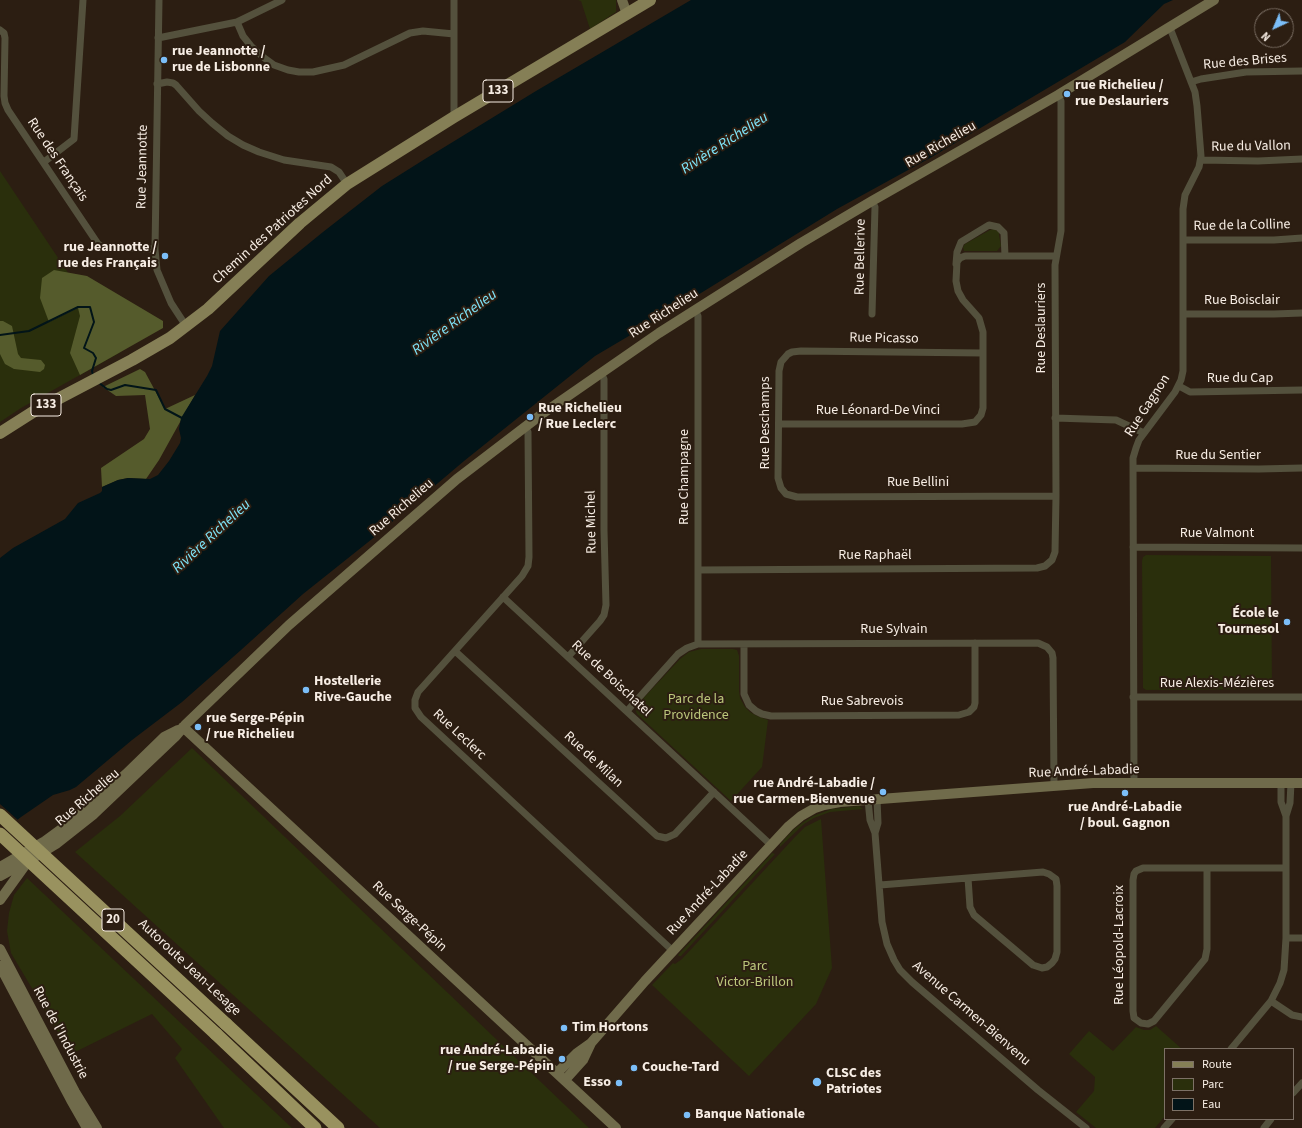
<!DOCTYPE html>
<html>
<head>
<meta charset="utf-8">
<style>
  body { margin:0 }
  #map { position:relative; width:1302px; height:1128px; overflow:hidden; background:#2c1e12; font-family:"Source Sans 3",sans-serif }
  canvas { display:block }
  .legend { position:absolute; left:1164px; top:1048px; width:130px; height:72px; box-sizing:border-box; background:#2c1e12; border:1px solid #7d7166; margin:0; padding:5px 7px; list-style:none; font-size:12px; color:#f7ede4 }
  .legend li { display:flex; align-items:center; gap:8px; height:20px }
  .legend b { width:20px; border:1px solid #7d7166 }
  .north { position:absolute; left:1254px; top:8px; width:40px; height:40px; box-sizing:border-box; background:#2c1e12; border:1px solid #7d7166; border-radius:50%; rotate:224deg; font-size:11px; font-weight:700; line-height:16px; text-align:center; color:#f7ede4 }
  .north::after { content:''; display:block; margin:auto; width:14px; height:18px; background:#7bbef8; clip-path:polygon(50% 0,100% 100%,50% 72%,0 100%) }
</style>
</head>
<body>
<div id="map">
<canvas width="1302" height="1128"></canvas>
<ul class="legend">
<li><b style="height:5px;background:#857f56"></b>Route</li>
<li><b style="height:11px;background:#2a2f0c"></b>Parc</li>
<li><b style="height:11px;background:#021418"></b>Eau</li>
</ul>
<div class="north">N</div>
</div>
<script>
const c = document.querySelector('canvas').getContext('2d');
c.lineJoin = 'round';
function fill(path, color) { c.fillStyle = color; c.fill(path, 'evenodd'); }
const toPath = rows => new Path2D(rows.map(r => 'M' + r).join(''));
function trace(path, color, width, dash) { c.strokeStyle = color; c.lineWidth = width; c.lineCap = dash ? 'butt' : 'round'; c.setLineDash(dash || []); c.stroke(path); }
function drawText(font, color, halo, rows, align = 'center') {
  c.font = font + ' "Source Sans 3",sans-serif'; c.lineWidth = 4; c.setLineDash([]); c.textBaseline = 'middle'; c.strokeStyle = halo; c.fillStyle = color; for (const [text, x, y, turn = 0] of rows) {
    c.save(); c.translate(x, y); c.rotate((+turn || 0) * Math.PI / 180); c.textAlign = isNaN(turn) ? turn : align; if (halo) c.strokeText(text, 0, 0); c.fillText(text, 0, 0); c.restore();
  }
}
const green = toPath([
  [578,0,616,0,616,12,590,29,581,1],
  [0,171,121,352,21,408,0,422],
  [994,229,999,232,999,235,1001,246,997,251,964,251,963,247,965,244,990,230],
  [1146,555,1271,556,1272,689,1146,690,1143,688,1142,561,1143,557],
  [701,649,733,649,737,650,739,656,739,691,740,698,745,707,750,712,757,716,768,720,762,767,731,801,637,714,636,711,637,705,680,659,689,652],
  [192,748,589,1128,380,1128,75,852,120,816],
  [859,806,863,809,830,812,814,818,804,824,780,847,780,844,793,830,802,823,813,816,832,809],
  [821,819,832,968,816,1004,749,1076,652,985,673,963,675,964,682,959,794,838,805,827],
  [772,853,775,854,681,956,679,956,678,955],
  [27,878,292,1128,224,1128,175,1058,182,1049,152,1014,71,1054,11,953,7,931,9,913,14,895],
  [1156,1026,1182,1049,1165,1049,1165,1116,1155,1128,1096,1128,1076,1112,1094,1091,1095,1077,1069,1054,1089,1031,1113,1051,1136,1027,1144,1030,1150,1030]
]);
const forest = toPath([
  [54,270,87,276,163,321,163,328,80,375,70,353,80,316,78,308,49,322,40,298,42,278],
  [0,321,3,321,12,326,18,354,21,358,41,360,45,365,44,369,40,372,14,369,5,364,0,354],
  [140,369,145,372,165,409,195,395,159,460,146,479,128,478,118,480,102,487,101,468,144,439,150,429,145,395,116,396,103,387]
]);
const water = toPath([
  [691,0,1173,0,1164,4,1125,42,930,158,837,209,688,301,595,356,464,461,372,539,303,594,241,650,182,702,132,740,76,787,70,790,53,795,21,817,0,834,0,558,13,548,65,519,78,503,100,493,102,491,102,487,118,480,128,478,150,479,158,475,169,461,180,443,181,438,179,429,181,418,207,376,212,366,220,331,269,276,323,232,382,186,425,159,536,91]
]);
const pier = toPath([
  [0,804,19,821,0,836]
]);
const stream = toPath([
  [0,335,29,331,78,307,90,307,94,322,84,348,93,353,96,358,92,371,93,375],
  [98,382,107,389,111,390,125,385,156,390,165,409,182,418]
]);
const street = toPath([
  [159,0,155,249,157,270,171,303,186,326],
  [454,0,454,117],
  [237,22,243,36,251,46,263,57,274,65,288,70,299,72,313,72,344,65,410,33,423,31,454,34],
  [0,30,4,33,5,38,4,96,5,103,8,110,98,244,104,248,155,249],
  [158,38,237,22,282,0],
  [1191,82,1201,79,1246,72,1302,71],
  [157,84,167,82,173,83,176,85,199,111,212,123,228,136,243,145,259,152,284,160,331,167,339,172,347,184],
  [1201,160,1258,161,1302,159],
  [44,162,74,139,83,0],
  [1183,240,1274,240,1302,238],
  [956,264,957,252,961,242,989,225,998,227,1004,233,1005,256],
  [695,310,698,316,698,644],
  [872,314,875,207,872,201],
  [1183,314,1274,314,1302,313],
  [983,353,801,351,792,352,788,354,781,362,779,371,778,478,781,488,786,494,797,497,1056,496],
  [1179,386,1190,392,1302,390],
  [1055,418,1116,420,1144,433],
  [779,424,962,424,975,422,981,415,983,408,983,332,979,318,963,300,958,291,956,281,957,262,960,258,965,256,1056,256],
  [525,427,528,432,529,557,528,566,522,576,418,692,415,700,415,708,421,717,673,951],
  [1133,468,1259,469,1302,468],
  [1133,547,1302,548],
  [698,570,1037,568,1045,566,1052,560,1055,552,1056,496,1055,265,1061,231,1061,101,1058,95],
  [503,597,771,845],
  [744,644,744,694,749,705,756,711,762,714,771,716,959,715,969,712,974,707,975,703,975,643],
  [455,651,657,836,666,838,675,834,714,792],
  [568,657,600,621,604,615,606,605,604,530,604,379,601,373],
  [1133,697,1302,697],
  [627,711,678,654,687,648,698,644,1038,643,1047,647,1052,653,1053,658,1054,785],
  [1134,783,1133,458,1136,448,1139,440,1175,392,1181,380,1183,371,1183,209,1185,195,1199,167,1201,156,1197,106,1195,92,1170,28],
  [1281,783,1281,802,1286,816],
  [877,799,878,823,875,833,882,922,887,944,894,960,900,970,912,982,1038,1090,1086,1128],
  [868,800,870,820,875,833],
  [1207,868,1207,949,1205,959,1154,1021,1148,1024,1141,1023,1134,1018,1133,1011,1133,880,1134,874,1136,871,1143,868,1286,868],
  [880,885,1043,872,1049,874,1056,879,1057,886,1057,952,1055,959,1052,963,1047,967,1042,968,1033,965,974,915,970,907,968,878],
  [1286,938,1302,938],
  [1271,1001,1292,1015,1302,1017],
  [1231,1049,1271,1001,1280,983,1284,970,1286,938,1286,816,1290,803,1291,783],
  [1293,1093,1302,1083],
  [1164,1128,1172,1119],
  [1264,1128,1271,1119]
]);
const secondary = toPath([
  [622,0,627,14],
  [183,727,616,1128],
  [0,867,45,841,71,822,126,774,164,737,178,730],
  [0,876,38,855,56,844,94,814,175,737,186,724,289,625,457,479,542,414,659,333,801,243,872,201,1058,95,1214,0],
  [0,900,26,864],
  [0,949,75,1092,97,1128],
  [0,966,71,1100,87,1128],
  [557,1073,577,1053,591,1043,645,981,789,826,801,816,815,808,824,805,840,802,1093,783,1302,783],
  [565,1080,583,1060,591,1043]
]);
const primary = toPath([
  [0,433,33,412,132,360,170,338,208,309,300,223,347,184,454,117,650,0]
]);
const highway = toPath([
  [226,1024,338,1128],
  [216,1034,315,1128]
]);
const highwayBridge = toPath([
  [0,815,226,1024],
  [0,834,216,1034]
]);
const markers = [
  [164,60,4,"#7bbef8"],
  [1067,94,4,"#7bbef8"],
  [165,256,4,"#7bbef8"],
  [530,417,4,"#7bbef8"],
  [1287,622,4,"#7bbef8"],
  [306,690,4,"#7bbef8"],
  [198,727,4,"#7bbef8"],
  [883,792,4,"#7bbef8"],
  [1125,793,4,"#7bbef8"],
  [564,1028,4,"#7bbef8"],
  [562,1059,4,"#7bbef8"],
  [634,1068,4,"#7bbef8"],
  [817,1082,5,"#7bbef8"],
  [619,1083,4,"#7bbef8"],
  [687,1115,4,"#7bbef8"]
];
const shields = [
  [498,91,30],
  [46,405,30],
  [113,920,22]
];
const shieldNames = [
  ["133",498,91],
  ["133",46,405],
  ["20",113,920]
];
const poiNames = [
  ["rue Jeannotte /",172,52],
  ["rue de Lisbonne",172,68],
  ["rue Richelieu /",1075,86],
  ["rue Deslauriers",1075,102],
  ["rue Jeannotte /",157,248,"right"],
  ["rue des Français",157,264,"right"],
  ["Rue Richelieu",538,409],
  ["/ Rue Leclerc",538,425],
  ["École le",1279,614,"right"],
  ["Tournesol",1279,630,"right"],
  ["Hostellerie",314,682],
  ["Rive-Gauche",314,698],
  ["rue Serge-Pépin",206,719],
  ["/ rue Richelieu",206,735],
  ["rue André-Labadie /",875,784,"right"],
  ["rue Carmen-Bienvenue",875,800,"right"],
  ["rue André-Labadie",1125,808,"center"],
  ["/ boul. Gagnon",1125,824,"center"],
  ["Tim Hortons",572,1028],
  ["rue André-Labadie",554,1051,"right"],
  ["/ rue Serge-Pépin",554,1067,"right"],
  ["Couche-Tard",642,1068],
  ["CLSC des",826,1074],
  ["Patriotes",826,1090],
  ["Esso",611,1083,"right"],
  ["Banque Nationale",695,1115]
];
const streetNames = [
  ["Rue des Brises",1245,62,-5],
  ["Rue Richelieu",941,145,-30],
  ["Rue du Vallon",1251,147,-1],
  ["Rue des Français",57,160,56],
  ["Rue Jeannotte",143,167,-89],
  ["Rue de la Colline",1242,226,-1],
  ["Chemin des Patriotes Nord",273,230,-42],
  ["Rue Bellerive",861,257,-89],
  ["Rue Boisclair",1242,301],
  ["Rue Richelieu",664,314,-33],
  ["Rue Deslauriers",1042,328,-90],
  ["Rue Picasso",884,339,1],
  ["Rue du Cap",1240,379],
  ["Rue Gagnon",1148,406,-57],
  ["Rue Léonard-De Vinci",878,411],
  ["Rue Deschamps",766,423,-90],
  ["Rue du Sentier",1218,456],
  ["Rue Champagne",685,477,-90],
  ["Rue Bellini",918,483],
  ["Rue Richelieu",402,508,-41],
  ["Rue Michel",592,522,-91],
  ["Rue Valmont",1217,534],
  ["Rue Raphaël",875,556],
  ["Rue Sylvain",894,630],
  ["Rue de Boischatel",611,679,43],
  ["Rue Alexis-Mézières",1217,684],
  ["Rue Sabrevois",862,702],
  ["Rue Leclerc",459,735,43],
  ["Rue de Milan",593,760,43],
  ["Rue André-Labadie",1084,772,-2],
  ["Rue Richelieu",88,798,-41],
  ["Rue André-Labadie",708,893,-47],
  ["Rue Serge-Pépin",409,917,43],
  ["Rue Léopold-Lacroix",1120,945,-90],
  ["Autoroute Jean-Lesage",189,968,43],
  ["Avenue Carmen-Bienvenu",971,1014,41],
  ["Rue de l'Industrie",60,1033,62]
];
const parkNames = [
  ["Parc de la",696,700],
  ["Providence",696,716],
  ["Parc",755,967],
  ["Victor-Brillon",755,983]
];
const waterNames = [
  ["Rivière Richelieu",725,144,-33],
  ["Rivière Richelieu",455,323,-36],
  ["Rivière Richelieu",212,537,-43]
];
fill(green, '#2a2f0c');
fill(forest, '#555b2c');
fill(water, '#021418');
fill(pier, '#2c1e12');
trace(stream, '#021418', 2);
trace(street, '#54513d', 7);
trace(secondary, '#706b4b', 10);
trace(primary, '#857f56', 12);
trace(highway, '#99925f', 13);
trace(highwayBridge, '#99925f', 13);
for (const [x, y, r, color] of markers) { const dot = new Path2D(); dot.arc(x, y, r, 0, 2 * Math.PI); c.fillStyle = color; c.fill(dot); trace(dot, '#2c1e12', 1.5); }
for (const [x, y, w] of shields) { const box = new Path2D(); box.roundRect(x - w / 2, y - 11, w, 22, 3); c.fillStyle = '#2c1e12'; c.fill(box); trace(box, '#f7ede4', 1); }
drawText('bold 13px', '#f7ede4', null, shieldNames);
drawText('bold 14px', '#f7ede4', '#2c1e12', poiNames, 'left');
drawText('14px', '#f7ede4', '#2c1e12', streetNames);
drawText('14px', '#bcc77c', '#2c1e12', parkNames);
drawText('italic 15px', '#7fe5fa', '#2c1e12', waterNames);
</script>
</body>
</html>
